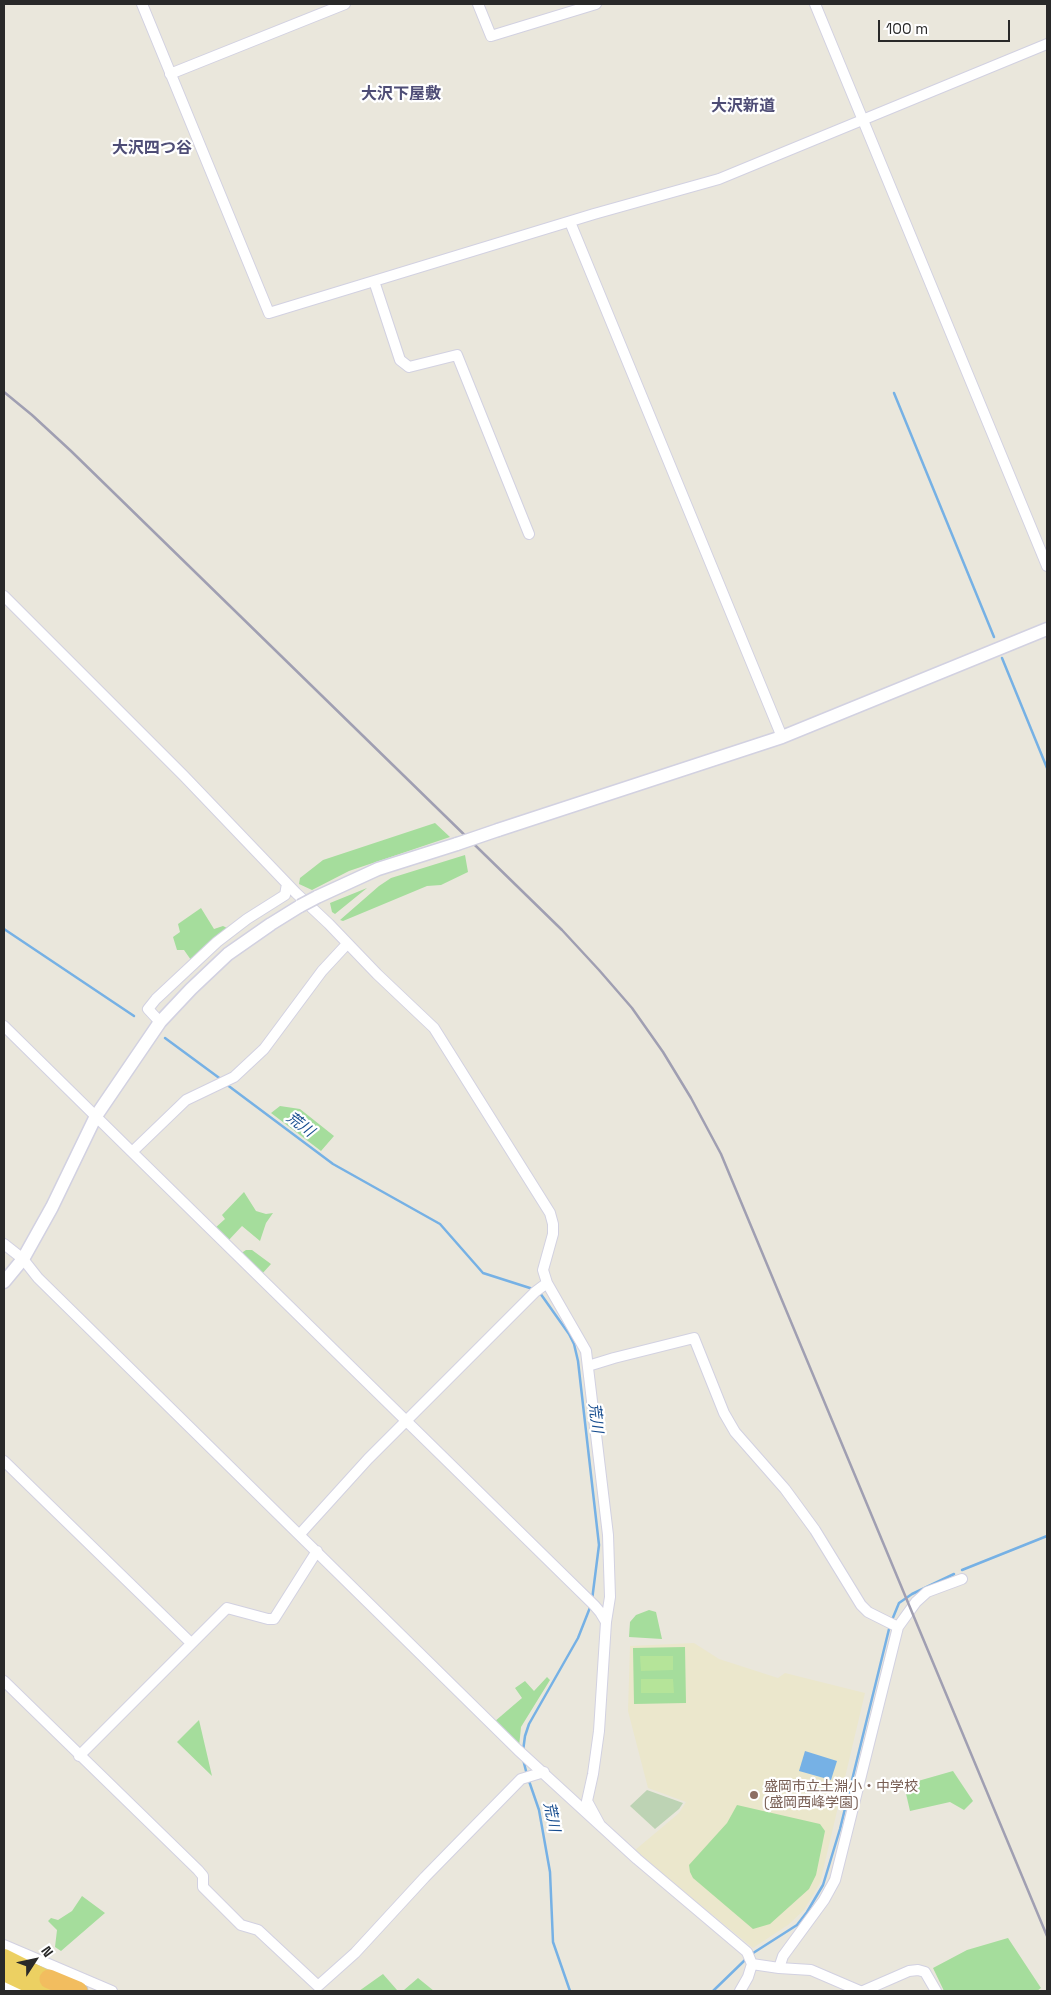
<!DOCTYPE html>
<html>
<head>
<meta charset="utf-8">
<style>
  body { margin:0 }
  #map { position:relative; width:1051px; height:1995px; overflow:hidden; background:#eae7dc; font-family:"Space Grotesk",sans-serif }
  canvas { display:block }
  .frame { position:absolute; inset:0; border:5px solid #292929; pointer-events:none }
  .north { position:absolute; left:10px; top:1935px; width:50px; height:50px; -webkit-text-stroke:4px #fff; paint-order:stroke; rotate:55deg; font-size:14px; font-weight:700; line-height:20px; text-align:center; color:#292929 }
  .north::after { content:''; display:block; margin:auto; width:18px; height:22px; background:#292929; clip-path:polygon(50% 0,100% 100%,50% 72%,0 100%) }
  .scale { position:absolute; left:878px; top:20px; width:132px; height:22px; box-sizing:border-box; border:2px solid #292929; border-top:0; padding-left:6px; font-size:15px; line-height:18px; white-space:nowrap; color:#292929; -webkit-text-stroke:4px #fff; paint-order:stroke }
</style>
</head>
<body>
<div id="map">
<canvas width="1051" height="1995"></canvas>
<div class="frame"></div>
<div class="north">N</div>
<div class="scale">100 m</div>
</div>
<script>
const c = document.querySelector('canvas').getContext('2d');
c.lineJoin = 'round';
function fill(path, color) { c.fillStyle = color; c.fill(path, 'evenodd'); }
const toPath = rows => new Path2D(rows.map(r => 'M' + r).join(''));
function trace(path, color, width, dash) { c.strokeStyle = color; c.lineWidth = width; c.lineCap = dash ? 'butt' : 'round'; c.setLineDash(dash || []); c.stroke(path); }
function drawText(font, color, halo, rows, align = 'center') {
  c.font = font + ' "Space Grotesk","Noto Sans JP",sans-serif'; c.lineWidth = 4.5; c.setLineDash([]); c.textBaseline = 'middle'; c.strokeStyle = halo; c.fillStyle = color; for (const [text, x, y, turn = 0] of rows) {
    c.save(); c.translate(x, y); c.rotate((+turn || 0) * Math.PI / 180); c.textAlign = isNaN(turn) ? turn : align; if (halo) c.strokeText(text, 0, 0); c.fillText(text, 0, 0); c.restore();
  }
}
const education = toPath([
  [694,1643,719,1659,778,1678,785,1673,865,1693,820,1883,804,1910,788,1925,753,1948,634,1851,679,1813,686,1802,648,1788,628,1711,630,1646]
]);
const green = toPath([
  [435,823,450,837,349,871,312,890,299,884,300,878,323,860],
  [465,855,468,872,441,885,427,886,343,921,340,920,379,886,391,878],
  [367,888,335,914,332,912,330,903],
  [201,908,214,929,223,926,227,928,191,960,184,950,177,950,173,937,180,932,178,924],
  [280,1106,300,1109,334,1136,321,1151,271,1113],
  [244,1192,256,1211,266,1214,273,1213,266,1223,260,1241,242,1226,227,1242,214,1229,225,1219,222,1215],
  [246,1250,252,1250,271,1264,261,1275,242,1258,243,1252],
  [649,1610,656,1612,662,1639,629,1637,630,1622,636,1615],
  [685,1647,686,1703,634,1704,633,1648],
  [547,1677,550,1680,521,1727,519,1747,494,1722,522,1698,515,1688,525,1681,534,1691],
  [199,1720,212,1776,177,1742],
  [953,1771,973,1801,964,1810,950,1802,910,1811,904,1785],
  [737,1805,820,1824,825,1831,816,1875,809,1889,770,1924,753,1929,693,1878,690,1872,689,1865,727,1823],
  [82,1896,105,1913,61,1951,55,1947,57,1930,48,1921,51,1918,58,1920,72,1911],
  [1008,1938,1041,1988,1037,1991,944,1991,933,1968,967,1950],
  [383,1974,397,1990,404,1990,418,1978,434,1991,359,1991]
]);
const cemetery = toPath([
  [647,1790,683,1803,679,1809,655,1829,630,1806]
]);
const pitch = toPath([
  [640,1656,673,1656,673,1670,641,1671],
  [641,1679,673,1679,674,1693,641,1693]
]);
const water = toPath([
  [805,1751,837,1761,831,1780,799,1771]
]);
const stream = toPath([
  [894,393,994,637],
  [1002,658,1047,768],
  [4,929,134,1016],
  [165,1038,222,1080],
  [226,1084,333,1164,440,1224,483,1273,533,1289],
  [540,1293,569,1334,574,1344,578,1361,599,1545,592,1600],
  [962,1570,1047,1536],
  [892,1620,899,1603,912,1594,954,1574],
  [523,1751,525,1736,529,1724,578,1638,591,1605],
  [523,1759,527,1775],
  [529,1781,539,1810,550,1872,553,1942,570,1991],
  [750,1955,797,1925,807,1912,823,1885,840,1829,890,1625],
  [713,1991,746,1959]
]);
const minor = toPath([
  [142,4,269,313,594,214,719,179,1047,44],
  [478,4,491,36,596,4],
  [815,4,1047,566],
  [170,74,345,4],
  [570,222,782,737],
  [374,281,400,360,409,367,457,355,529,534],
  [4,596,184,776,296,893,329,924,377,974,434,1028,550,1213,553,1224,553,1234,543,1270,547,1283,586,1351,608,1535,610,1597,606,1622,599,1731,593,1774,587,1801,600,1825],
  [160,1022,148,1009,156,999,217,942,247,919,285,895,287,884],
  [4,1026,132,1152,186,1100,234,1077,264,1049,322,971,347,944],
  [132,1152,594,1605,600,1612,606,1622],
  [4,1244,23,1259,38,1278,518,1750,637,1859,747,1952,752,1964,748,1977,740,1991],
  [588,1366,614,1358,694,1338,724,1413,735,1432,785,1489,815,1530,861,1605,868,1612,898,1627],
  [4,1461,191,1643],
  [300,1534,368,1459,535,1292,547,1283],
  [4,1681,198,1870,203,1876,203,1887,241,1925,258,1930,318,1986,355,1953,425,1877,521,1779,544,1772],
  [79,1756,227,1608,268,1619,274,1619,317,1551],
  [4,1945,112,1991],
  [752,1964,779,1968,783,1956,824,1900,835,1880,898,1627,916,1602,927,1592,962,1579],
  [779,1968,811,1970,860,1991],
  [4,1986,17,1991],
  [863,1991,909,1971,918,1970,925,1972,936,1991]
]);
const tertiary = toPath([
  [498,830,782,737,1047,629],
  [317,897,378,869,457,844],
  [4,1282,23,1259,52,1207,96,1116,160,1022,191,989,228,954,271,924,300,906]
]);
const trunk = toPath([
  [4,1957,60,1985],
  [4,1973,42,1991]
]);
const motorway = toPath([
  [49,1979,78,1991]
]);
const rail = toPath([
  [4,392,32,415,71,451,562,930,599,970,632,1008,663,1052,691,1098,721,1154,1047,1936]
]);
const tertiaryBridge = toPath([
  [457,844,498,830],
  [300,906,317,897]
]);
const markers = [
  [754,1795,5,"#8d6e63"]
];
const educationNames = [
  ["盛岡市立土淵小・中学校",764,1787],
  ["(盛岡西峰学園)",764,1803]
];
const waterNames = [
  ["荒川",300,1125,37],
  ["荒川",595,1418,83],
  ["荒川",551,1817,78]
];
const quarterNames = [
  ["大沢下屋敷",401,95],
  ["大沢新道",743,107],
  ["大沢四つ谷",152,149]
];
fill(education, '#ebe7cc');
fill(green, '#a5dd9c');
fill(cemetery, '#bdd3b4');
fill(pitch, '#b5e499');
fill(water, '#76b1e5');
trace(stream, '#76b1e5', 2.5);
trace(minor, '#d2d1e1', 12);
trace(tertiary, '#d2d1e1', 15);
trace(trunk, '#c7c7c7', 19);
trace(motorway, '#c7c7c7', 21);
trace(minor, '#fff', 10);
trace(tertiary, '#fff', 12);
trace(trunk, '#ecd062', 16);
trace(motorway, '#f2bd5f', 19);
trace(rail, '#a09fb2', 2.5);
trace(tertiaryBridge, '#d2d1e1', 15, []);
trace(tertiaryBridge, '#fff', 12);
for (const [x, y, r, color] of markers) { const dot = new Path2D(); dot.arc(x, y, r, 0, 2 * Math.PI); c.fillStyle = color; c.fill(dot); trace(dot, '#fff', 2); }
drawText('14px', '#785e54', '#fff', educationNames, 'left');
drawText('italic 15px', '#174d8f', '#fff', waterNames);
drawText('bold 16px', '#4e4d76', '#fff', quarterNames);
</script>
</body>
</html>
